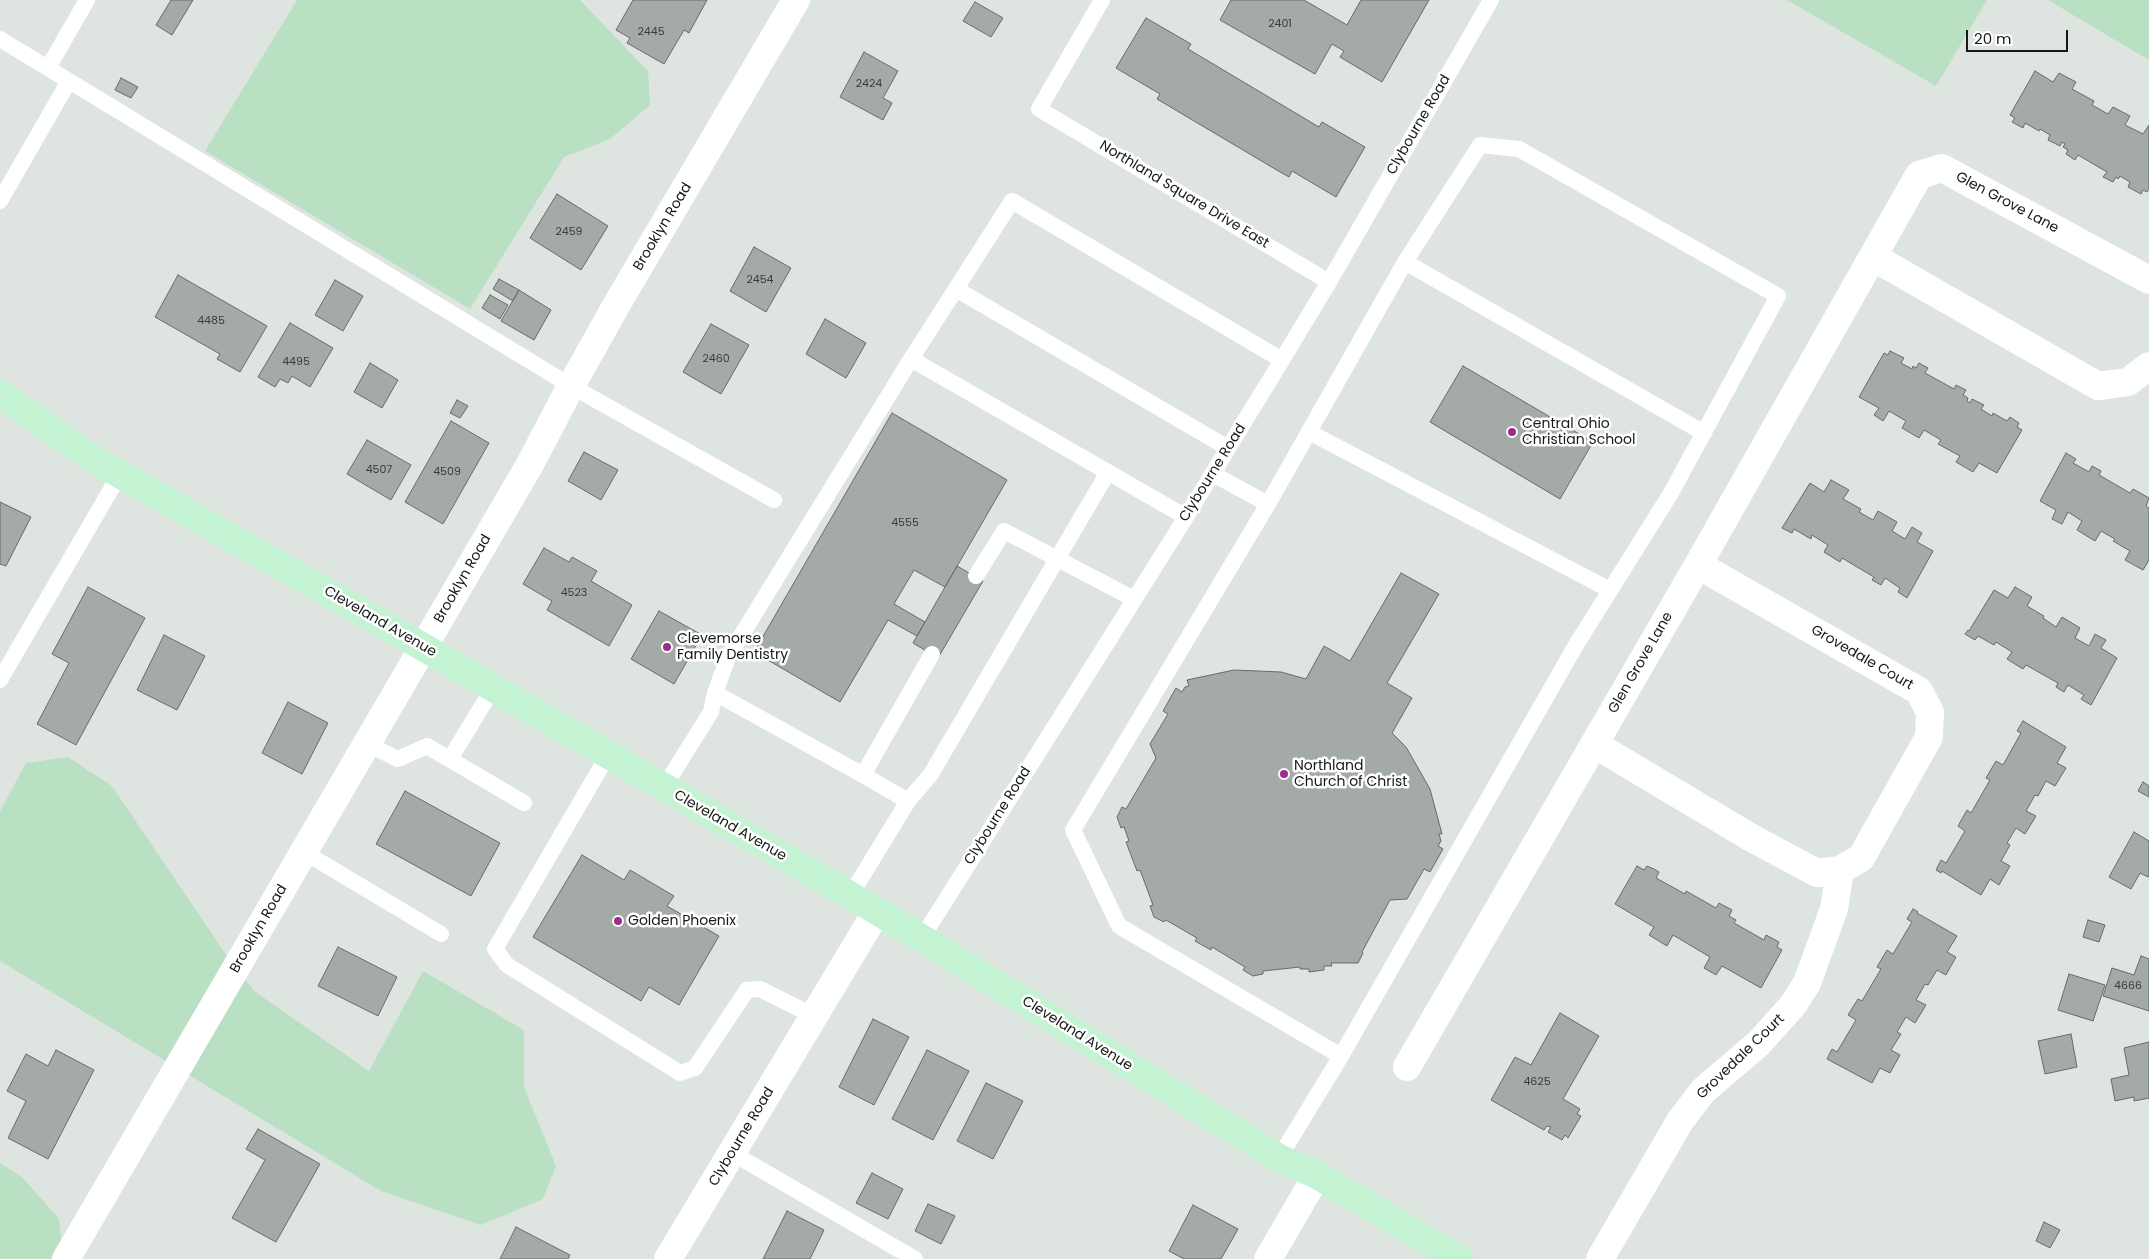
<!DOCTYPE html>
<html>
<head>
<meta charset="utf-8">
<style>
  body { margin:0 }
  #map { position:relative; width:2149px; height:1259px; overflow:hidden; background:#dee4e0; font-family:Poppins,sans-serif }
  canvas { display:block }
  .scale { position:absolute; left:1966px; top:30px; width:102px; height:22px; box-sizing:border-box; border:2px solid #161816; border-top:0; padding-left:6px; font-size:15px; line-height:18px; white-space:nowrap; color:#161816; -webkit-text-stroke:4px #fff; paint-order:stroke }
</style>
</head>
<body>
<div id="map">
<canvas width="2149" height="1259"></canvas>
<div class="scale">20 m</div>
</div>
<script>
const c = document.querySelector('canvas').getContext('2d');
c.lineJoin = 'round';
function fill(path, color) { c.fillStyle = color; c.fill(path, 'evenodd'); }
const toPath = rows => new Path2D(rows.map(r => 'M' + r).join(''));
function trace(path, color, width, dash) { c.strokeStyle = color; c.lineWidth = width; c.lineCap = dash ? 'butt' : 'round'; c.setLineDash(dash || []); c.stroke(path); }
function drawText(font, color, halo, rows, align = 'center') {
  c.font = font + ' Poppins,sans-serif'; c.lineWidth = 5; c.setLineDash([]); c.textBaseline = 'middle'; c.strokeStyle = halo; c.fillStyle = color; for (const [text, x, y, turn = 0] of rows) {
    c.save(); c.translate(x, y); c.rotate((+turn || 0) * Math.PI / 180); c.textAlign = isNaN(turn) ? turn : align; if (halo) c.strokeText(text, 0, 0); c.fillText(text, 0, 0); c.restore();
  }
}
const green = toPath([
  [297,0,580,0,648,71,650,105,610,139,564,157,470,309,205,151],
  [1787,0,1987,0,1936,86],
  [2048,0,2149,0,2149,60,2078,18],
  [68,757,112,786,229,959,254,991,369,1071,423,971,524,1030,524,1087,556,1166,543,1199,481,1225,381,1191,0,961,0,811,26,763],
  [0,1163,22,1177,59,1219,62,1243,53,1259,0,1259]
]);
const building = toPath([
  [171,0,193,0,172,35,156,25,171,0],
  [633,0,707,0,689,33,684,30,664,64,627,43,630,38,616,30,633,0],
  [1231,0,1304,0,1347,25,1361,0,1429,0,1382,82,1340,57,1344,51,1332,44,1315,74,1220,20,1231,0],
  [975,2,1003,18,991,37,963,21,975,2],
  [1146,18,1191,44,1188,49,1319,127,1322,122,1365,147,1336,197,1292,171,1289,177,1275,169,1157,99,1160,94,1116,68,1146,18],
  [864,52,898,71,883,98,892,103,883,120,840,97,864,52],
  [2035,71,2053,82,2059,73,2076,82,2072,89,2094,101,2092,105,2108,114,2113,107,2130,116,2125,125,2143,134,2149,125,2149,189,2147,192,2143,190,2141,194,2128,187,2130,182,2120,176,2118,179,2116,177,2113,182,2103,177,2107,172,2078,155,2075,160,2066,154,2068,150,2063,147,2065,144,2062,142,2060,146,2048,140,2050,135,2040,129,2039,131,2025,123,2023,128,2012,122,2015,118,2010,115,2035,71],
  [121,78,138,87,131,98,115,90,121,78],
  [557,194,608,226,581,270,530,238,557,194],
  [754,247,791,268,766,312,730,291,754,247],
  [178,275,267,326,240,372,217,359,220,354,155,317,178,275],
  [499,279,519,290,513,301,493,289,499,279],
  [335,280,363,296,343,331,315,315,335,280],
  [519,290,551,310,534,340,501,321,519,290],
  [490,295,508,305,500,319,482,308,490,295],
  [825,319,866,343,846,378,806,354,825,319],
  [290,323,333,348,310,387,292,376,288,383,280,379,275,387,258,377,290,323],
  [711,324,749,345,721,394,683,372,711,324],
  [1890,351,1904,358,1901,363,1912,369,1913,366,1916,368,1919,363,1928,368,1925,373,1954,389,1956,385,1966,390,1963,395,1968,398,1967,401,1970,403,1972,399,1984,405,1981,409,1992,416,1993,413,2007,421,2010,417,2019,423,2017,427,2022,430,1997,473,1979,463,1973,472,1956,462,1960,456,1938,444,1941,440,1924,430,1919,438,1902,428,1906,421,1889,411,1883,421,1874,415,1879,408,1859,397,1884,353,1888,355,1890,351],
  [370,363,398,380,382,408,354,392,370,363],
  [1463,366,1593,442,1560,499,1430,422,1463,366],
  [457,400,468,406,460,418,450,413,457,400],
  [892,413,1007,480,945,587,914,570,894,604,925,622,917,636,888,620,840,702,754,652,892,413],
  [451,421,489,443,443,524,405,502,451,421],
  [367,440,411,465,391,500,347,474,367,440],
  [584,452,618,470,601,500,568,481,584,452],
  [2066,453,2076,459,2073,463,2089,472,2092,466,2101,471,2099,475,2130,493,2133,489,2149,498,2146,506,2149,508,2149,560,2143,570,2125,560,2130,551,2113,541,2115,539,2101,531,2095,541,2077,530,2082,521,2068,512,2062,524,2052,519,2056,510,2040,501,2066,453],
  [1831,480,1849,490,1843,499,1861,509,1859,512,1873,520,1878,511,1897,522,1892,531,1905,539,1912,527,1922,533,1917,542,1933,551,1907,598,1898,592,1900,588,1885,578,1881,585,1872,580,1874,577,1842,558,1840,562,1824,552,1828,545,1812,535,1811,539,1794,529,1792,533,1782,528,1810,483,1824,492,1831,480],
  [0,502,31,517,6,566,0,564,0,502],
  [544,548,569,562,572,557,597,571,591,581,632,605,609,646,547,610,552,601,523,584,544,548],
  [957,566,983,581,938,658,913,643,957,566],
  [1401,573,1439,594,1387,683,1412,698,1392,733,1406,747,1430,789,1442,834,1439,834,1441,841,1438,846,1443,849,1430,872,1424,869,1407,899,1390,900,1362,952,1363,953,1358,963,1331,963,1332,966,1324,966,1324,970,1309,972,1309,969,1300,969,1300,967,1263,971,1263,974,1253,976,1243,970,1245,967,1212,947,1211,950,1195,941,1197,938,1166,920,1164,922,1154,917,1150,906,1153,905,1140,870,1137,871,1126,842,1129,841,1124,827,1121,828,1117,817,1122,807,1126,809,1156,758,1150,744,1168,714,1163,711,1176,688,1182,692,1185,687,1189,686,1187,680,1234,670,1281,672,1306,679,1324,646,1350,661,1401,573],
  [88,587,145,618,76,745,37,724,69,663,52,654,88,587],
  [2015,587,2032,597,2027,606,2044,616,2043,618,2056,627,2062,617,2080,628,2075,638,2089,646,2095,634,2106,640,2101,648,2117,658,2091,705,2081,699,2084,695,2068,685,2064,692,2056,687,2058,683,2026,665,2023,669,2007,659,2012,652,1996,642,1994,645,1978,636,1975,640,1965,634,1968,630,1969,631,1994,590,2008,598,2015,587],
  [659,611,702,635,674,684,631,659,659,611],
  [164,635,205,656,177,710,137,690,164,635],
  [288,702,328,723,302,774,262,753,288,702],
  [2023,721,2066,747,2057,763,2066,768,2055,786,2046,781,2038,796,2035,795,2026,811,2036,816,2025,834,2016,828,2007,843,2010,845,2001,861,2010,866,1999,885,1990,879,1981,895,1942,871,1941,873,1936,870,1941,860,1946,863,1965,831,1958,826,1967,810,1971,813,1990,780,1986,778,1996,761,2003,765,2021,733,2017,731,2023,721],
  [2143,782,2149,786,2149,797,2138,791,2143,782],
  [405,791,500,843,471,896,376,844,405,791],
  [2134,832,2149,841,2149,876,2148,877,2140,873,2131,889,2109,877,2134,832],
  [582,855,624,880,630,870,674,896,667,906,719,936,679,1005,649,987,641,1001,533,937,582,855],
  [1637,866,1644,870,1647,866,1654,869,1659,872,1656,878,1685,894,1686,891,1716,908,1719,903,1732,910,1729,916,1736,920,1734,923,1764,940,1766,935,1779,942,1777,947,1782,950,1761,988,1722,966,1716,975,1704,968,1710,957,1673,935,1667,946,1649,935,1654,927,1615,904,1637,866],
  [1913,909,1918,912,1917,913,1957,936,1947,952,1956,957,1946,975,1937,970,1928,985,1925,984,1916,1000,1926,1005,1915,1023,1906,1017,1897,1032,1901,1034,1891,1050,1900,1055,1890,1073,1880,1068,1872,1083,1827,1059,1832,1049,1837,1052,1856,1020,1848,1015,1858,999,1862,1001,1881,969,1877,967,1887,950,1893,954,1912,922,1907,919,1913,909],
  [2088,920,2105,925,2099,942,2083,937,2088,920],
  [338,947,397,977,378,1016,318,986,338,947],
  [2141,956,2149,959,2149,1011,2103,996,2112,968,2134,975,2141,956],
  [2069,974,2105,985,2093,1021,2058,1010,2069,974],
  [1560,1013,1599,1036,1563,1099,1580,1109,1577,1114,1581,1116,1568,1138,1565,1135,1562,1140,1548,1132,1551,1127,1547,1126,1544,1130,1491,1100,1515,1057,1531,1065,1560,1013],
  [873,1019,909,1037,874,1105,839,1087,873,1019],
  [2071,1034,2077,1067,2045,1074,2038,1041,2071,1034],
  [2149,1042,2149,1098,2134,1101,2134,1097,2115,1101,2111,1079,2129,1075,2124,1048,2149,1042],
  [56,1050,94,1070,48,1159,8,1138,26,1101,7,1091,26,1054,48,1066,56,1050],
  [927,1050,969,1071,933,1140,892,1119,927,1050],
  [986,1083,1023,1101,993,1159,957,1141,986,1083],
  [258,1129,320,1164,276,1242,232,1218,265,1160,246,1149,258,1129],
  [872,1173,903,1189,888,1219,856,1203,872,1173],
  [928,1204,955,1216,941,1244,915,1231,928,1204],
  [1193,1205,1238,1229,1221,1259,1184,1259,1169,1251,1193,1205],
  [787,1211,824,1230,810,1259,763,1259,787,1211],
  [2044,1222,2060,1230,2050,1248,2036,1241,2044,1222],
  [516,1227,570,1255,568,1259,500,1259,516,1227]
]);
const service = toPath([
  [1102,0,1039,109,1329,282],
  [0,39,571,386,774,500],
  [48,68,87,0],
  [0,201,69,81],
  [1405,262,1704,433],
  [956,289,1228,448],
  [911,359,1012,201,1282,360],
  [1309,432,1610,590],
  [1213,474,1268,504,1405,262,1480,145,1519,149,1778,296,1671,493,1576,645,1341,1056,1279,1158],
  [1268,504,1073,830,1119,926,1341,1056],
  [976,576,1004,531,1134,599],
  [0,680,120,474],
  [715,693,728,657,911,359,1186,517],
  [367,744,398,759,427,746,524,803],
  [608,755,495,949,507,965,680,1073,695,1068,747,990,760,989,814,1016],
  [450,759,493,688],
  [863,775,932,654],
  [664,787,711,712,715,693,863,775,908,801,850,896],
  [908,801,931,774,1108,472],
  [304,852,441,934],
  [922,938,1186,517,1282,360,1329,282,1491,0],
  [732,1153,915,1259]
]);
const minor = toPath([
  [1873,257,2098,386,2128,382,2149,366],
  [1594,744,1750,837,1817,873,1840,870,1861,858,1929,737,1930,712,1919,691,1698,565],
  [1407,1067,1698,565,1919,175,1942,168,2149,280],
  [66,1259,529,466,571,386,617,304,796,0],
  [668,1259,877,911],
  [1268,1259,1317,1175],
  [1600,1259,1680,1121,1703,1091,1759,1043,1793,1005,1807,983,1834,909,1840,870]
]);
const primary = toPath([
  [0,394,95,460,423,647,877,911,1279,1158,1317,1175,1459,1259]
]);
const markers = [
  [1512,432,5,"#9a2d8d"],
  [667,647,5,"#9a2d8d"],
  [1284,774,5,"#9a2d8d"],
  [618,921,5,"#9a2d8d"]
];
const numberNames = [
  ["2401",1280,24],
  ["2445",651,32],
  ["2424",869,84],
  ["2459",569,232],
  ["2454",760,280],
  ["4485",211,321],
  ["2460",716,359],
  ["4495",296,362],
  ["4507",379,470],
  ["4509",447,472],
  ["4555",905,523],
  ["4523",574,593],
  ["4666",2128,986],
  ["4625",1537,1082]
];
const streetNames = [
  ["Clybourne Road",1419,125,-60],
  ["Northland Square Drive East",1184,195,31],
  ["Glen Grove Lane",2007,203,28],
  ["Brooklyn Road",663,227,-59],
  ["Clybourne Road",1213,473,-58],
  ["Brooklyn Road",463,579,-60],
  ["Cleveland Avenue",380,622,30],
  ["Grovedale Court",1862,658,30],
  ["Glen Grove Lane",1641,663,-60],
  ["Clybourne Road",998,816,-58],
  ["Cleveland Avenue",730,826,30],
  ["Brooklyn Road",259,929,-60],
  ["Cleveland Avenue",1077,1034,32],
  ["Grovedale Court",1741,1057,-44],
  ["Clybourne Road",742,1137,-59]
];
const poiNames = [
  ["Central Ohio",1522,424],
  ["Christian School",1522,440],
  ["Clevemorse",677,639],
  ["Family Dentistry",677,655],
  ["Northland",1294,766],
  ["Church of Christ",1294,782],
  ["Golden Phoenix",628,921]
];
fill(green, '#bae0c4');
fill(building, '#a4aaa6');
trace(building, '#666c68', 1);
trace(service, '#fff', 16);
trace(minor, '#fff', 28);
trace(primary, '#c3f3d2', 28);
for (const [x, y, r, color] of markers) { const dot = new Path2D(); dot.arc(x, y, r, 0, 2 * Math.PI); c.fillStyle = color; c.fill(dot); trace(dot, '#fff', 2); }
drawText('11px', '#3a3c3a', null, numberNames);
drawText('14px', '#161816', '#fff', streetNames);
drawText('14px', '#161816', '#fff', poiNames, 'left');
</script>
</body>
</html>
